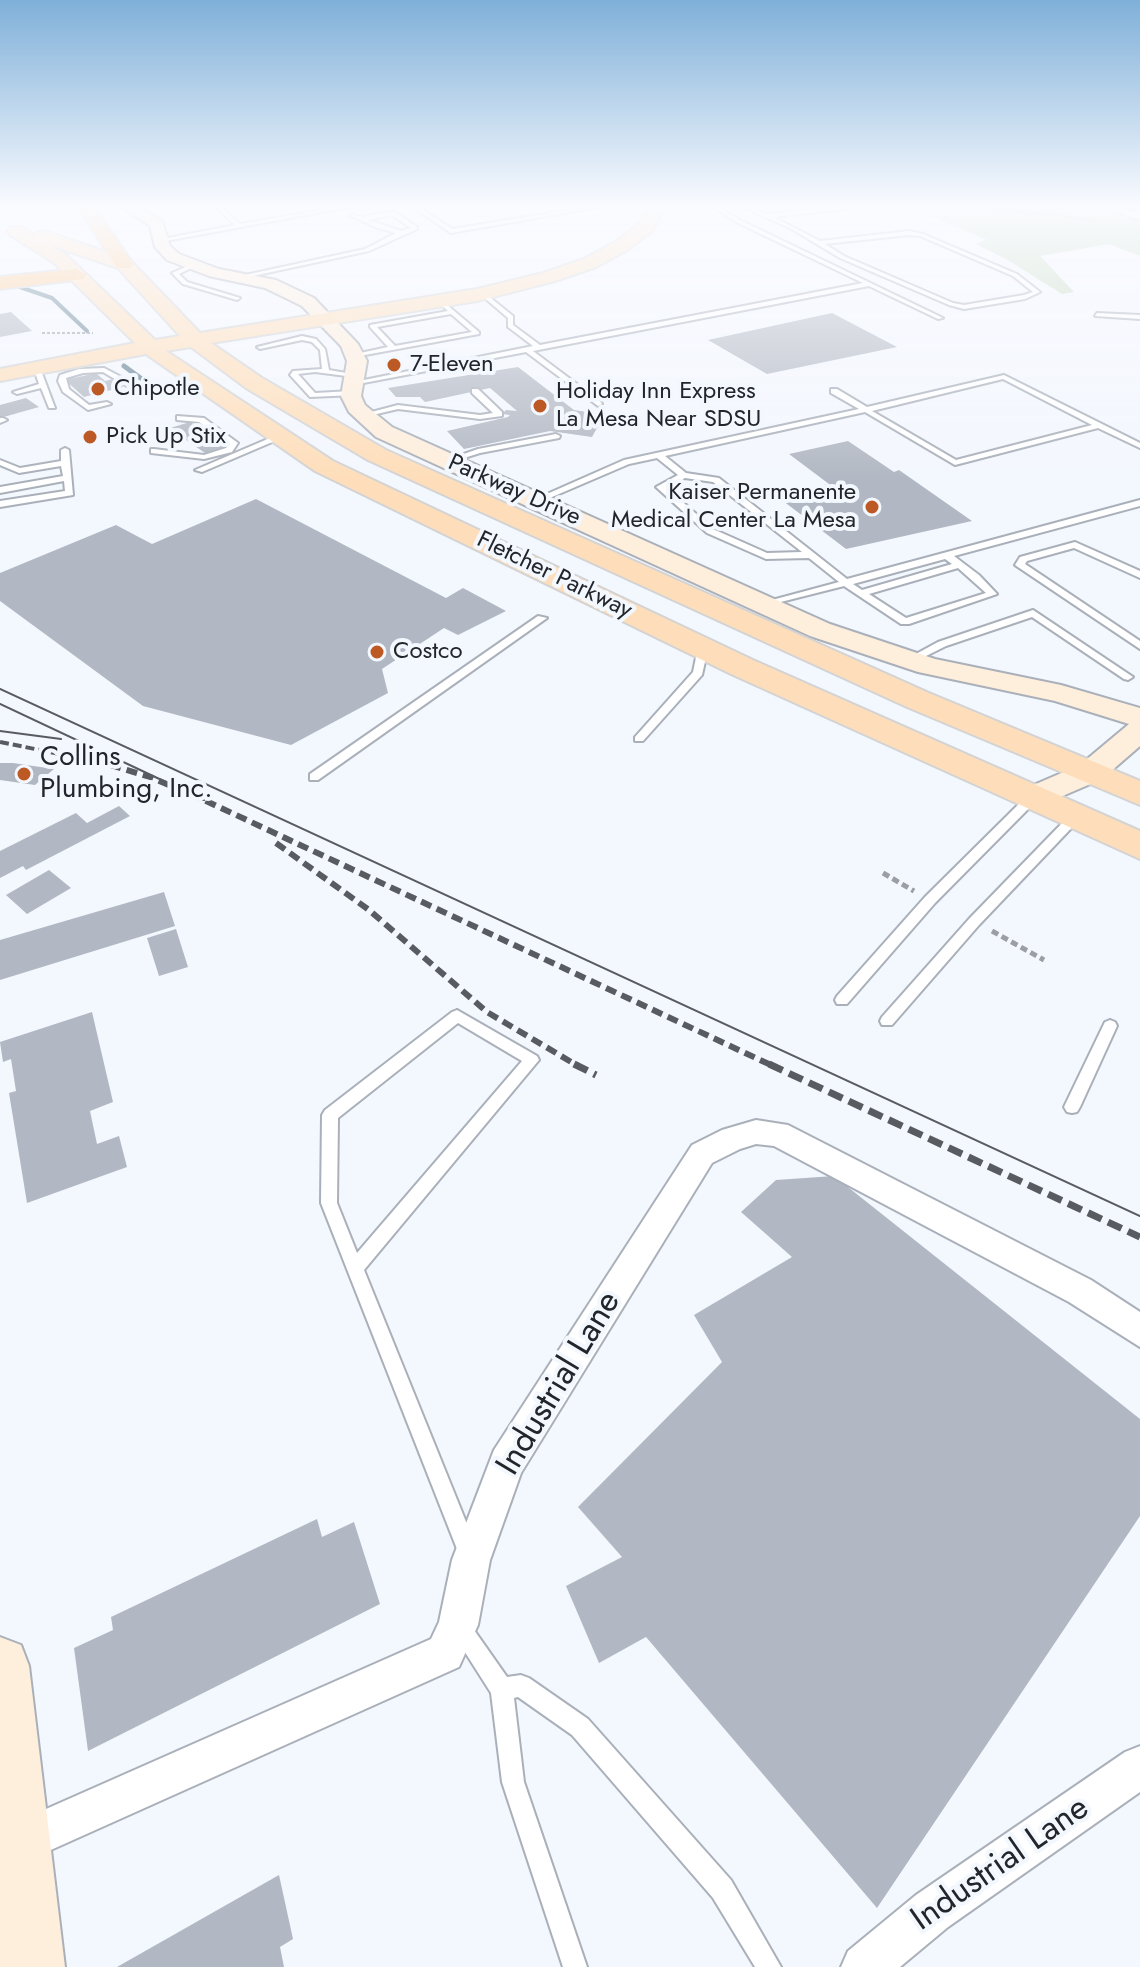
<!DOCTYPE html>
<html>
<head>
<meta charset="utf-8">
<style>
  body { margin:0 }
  canvas { display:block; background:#f3f7fe }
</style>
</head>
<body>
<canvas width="1140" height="1967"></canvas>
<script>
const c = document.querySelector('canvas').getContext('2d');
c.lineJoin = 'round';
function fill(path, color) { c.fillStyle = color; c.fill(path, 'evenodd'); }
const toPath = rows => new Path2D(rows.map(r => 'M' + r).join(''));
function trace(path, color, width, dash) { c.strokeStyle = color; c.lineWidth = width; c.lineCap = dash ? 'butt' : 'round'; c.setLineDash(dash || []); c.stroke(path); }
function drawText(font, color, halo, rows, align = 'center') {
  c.font = font + ' Jost,sans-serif'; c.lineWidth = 8; c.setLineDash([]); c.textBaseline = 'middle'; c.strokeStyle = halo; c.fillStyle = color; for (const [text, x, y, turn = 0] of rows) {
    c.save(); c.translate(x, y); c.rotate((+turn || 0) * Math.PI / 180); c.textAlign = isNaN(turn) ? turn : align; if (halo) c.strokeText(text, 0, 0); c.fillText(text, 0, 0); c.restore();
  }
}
const green = toPath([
  [905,205,1094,205,1140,221,1140,256,1109,244,1040,256,1074,292,1062,294,1006,259,976,244,987,240]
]);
const streamFar1 = toPath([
  [11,284,52,298,87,331]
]);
const stream = toPath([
  [124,366,154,388]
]);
const building = toPath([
  [11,312,32,331,0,337,0,314],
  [832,313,897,347,767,374,708,340],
  [518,367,574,410,607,415,601,422,611,424,607,429,597,428,592,437,550,431,464,449,447,431,508,417,510,415,502,414,506,410,517,411,490,388,425,402,420,397,396,397,388,388],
  [96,373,105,381,113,379,123,387,84,397,65,380],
  [26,398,39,407,0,418,0,405],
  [190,422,199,428,205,427,228,443,226,446,205,453,179,435,167,439,157,432],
  [848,441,894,472,899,470,972,521,846,549,774,494,829,484,789,454],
  [256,499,446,598,463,588,506,611,458,635,444,628,382,669,388,693,291,745,143,706,0,601,0,573,116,525,152,544],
  [0,763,13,763,54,769,35,785,0,780],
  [119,806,130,816,26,870,23,866,0,878,0,851,76,813,87,823],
  [49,870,71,888,27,914,6,895],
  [164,892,175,926,0,980,0,940],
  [176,929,188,967,159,976,147,938],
  [92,1012,113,1102,90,1111,97,1144,119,1136,127,1167,27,1203,9,1093,16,1091,11,1059,3,1062,0,1042],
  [834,1176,1140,1419,1140,1516,877,1908,646,1637,599,1663,566,1586,622,1557,578,1507,722,1362,694,1315,792,1257,741,1212,776,1180],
  [317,1519,322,1537,354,1522,380,1604,88,1751,74,1648,113,1630,111,1617],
  [279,1875,293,1939,280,1947,284,1967,117,1967]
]);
const pathFar1 = toPath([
  [927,205,1050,214,1096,221],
  [42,333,93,333]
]);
const path = toPath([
  [883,873,914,891],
  [992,931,1044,960]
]);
const lane = toPath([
  [214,205,219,205,240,224,351,205,361,205,160,242,157,240,235,225,214,205],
  [410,205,416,205,452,229,600,205,610,205,451,233,410,205],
  [710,205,715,205,740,220,943,318,938,319,869,286,533,351,601,402,602,404,598,406,526,352,353,385,349,383,533,346,508,327,508,318,480,294,482,291,513,316,513,325,540,345,863,283,736,222,710,205],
  [738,205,744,205,768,214,848,206,846,209,773,217,820,241,909,231,923,234,1017,274,1040,292,1025,299,964,309,949,305,840,258,790,228,738,205],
  [909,235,920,236,1013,276,1033,292,1024,295,964,305,953,303,844,256,825,244,909,235],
  [393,211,417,227,417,229,369,251,239,279,236,277,365,249,396,233,378,228,351,216,351,214,363,217,393,211],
  [392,215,411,228,401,231,368,220,392,215],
  [190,265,195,266,179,274,187,282,240,298,237,300,183,284,172,273,190,265],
  [440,299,479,332,479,334,354,357,351,355,388,347,370,327,370,325,448,311,437,301,440,299],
  [451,314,472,332,395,346,377,327,451,314],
  [1097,313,1140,315,1140,319,1095,316,1097,313],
  [302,336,316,339,325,349,329,370,358,375,354,377,315,372,298,374,315,393,352,391,355,391,355,395,310,397,290,375,293,371,322,369,320,350,312,342,302,340,260,349,257,347,302,336],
  [33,366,40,368,55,408,49,408,41,388,17,394,13,392,39,384,33,366],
  [104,368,150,392,151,394,144,396,103,372,83,373,66,378,69,389,89,405,107,402,111,404,88,410,63,392,58,381,60,375,79,369,104,368],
  [1004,375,1140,443,1140,448,1098,428,955,465,865,412,665,456,686,473,719,478,847,579,1140,500,1140,506,954,556,979,575,997,594,909,624,901,624,844,586,761,607,761,603,839,582,809,558,766,559,707,533,656,487,678,475,657,458,629,464,538,503,531,501,624,460,859,409,831,393,831,389,837,389,867,407,1004,375],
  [1003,379,1092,425,956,460,872,411,1003,379],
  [685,478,713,482,802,552,767,553,713,529,666,487,685,478],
  [945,559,952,564,862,590,853,584,945,559],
  [958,568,986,593,906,618,869,594,958,568],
  [472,389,478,389,502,412,502,416,480,419,398,409,364,417,360,415,398,405,480,415,493,413,472,393,472,389],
  [177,416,204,418,238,443,232,452,204,459,151,453,151,449,154,449,204,455,226,448,230,444,199,422,177,420,177,416],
  [0,418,3,418,7,420,0,423,0,418],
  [556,434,560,436,559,438,480,453,448,463,444,461,478,449,556,434],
  [277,435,284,437,202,472,195,470,277,435],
  [65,448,69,450,73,495,0,507,0,501,65,491,64,481,0,493,0,487,63,476,61,466,19,473,0,465,0,460,20,468,61,461,61,450,65,448],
  [1075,542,1140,571,1140,578,1074,548,1027,561,1025,564,1140,641,1140,649,1015,565,1020,557,1075,542],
  [1033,610,1133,677,1128,680,1124,679,1032,617,946,646,914,662,910,663,905,660,938,642,1033,610],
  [538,616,547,618,318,780,310,780,310,774,538,616],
  [703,645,708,648,702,675,643,741,635,741,635,737,693,672,698,648,703,645],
  [1033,793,1037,794,1037,800,935,903,847,1004,837,1004,835,1000,837,996,925,897,1029,794,1033,793],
  [1075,813,1081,817,1079,820,979,925,892,1025,882,1025,880,1021,882,1017,969,919,1071,814,1075,813],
  [457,1010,537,1056,539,1060,364,1270,479,1554,476,1561,469,1564,462,1561,459,1554,321,1203,322,1115,325,1110,452,1012,457,1010],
  [458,1023,522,1061,357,1253,337,1203,338,1118,458,1023],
  [1110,1020,1115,1022,1117,1026,1080,1107,1077,1112,1072,1113,1067,1112,1064,1107,1103,1026,1105,1022,1110,1020],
  [460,1616,467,1620,507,1677,521,1675,529,1678,588,1719,731,1880,781,1967,755,1967,713,1898,572,1735,518,1697,514,1698,524,1782,587,1967,563,1967,502,1782,491,1693,449,1627,453,1620,460,1616]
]);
const street = toPath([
  [1099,205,1113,205,1140,214,1140,220,1099,205],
  [756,1120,788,1125,1091,1280,1140,1312,1140,1347,1069,1302,774,1146,756,1144,740,1149,712,1163,521,1473,490,1560,478,1625,459,1667,33,1858,18,1865,3,1858,0,1834,3,1828,431,1639,439,1622,452,1560,494,1450,692,1145,722,1130,756,1120],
  [1140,1746,1140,1792,948,1927,900,1967,841,1967,848,1951,916,1895,1125,1752,1140,1746]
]);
const secondary = toPath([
  [119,205,135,205,162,221,170,246,179,254,219,269,276,280,314,298,358,344,367,361,361,396,365,405,392,427,830,624,935,659,1061,685,1140,708,1140,746,1102,779,1044,804,1033,807,1022,804,1017,797,1022,790,1080,765,1129,724,1055,701,918,672,810,636,376,437,349,412,341,396,347,361,341,346,302,306,265,288,209,276,167,260,155,247,150,226,119,205],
  [644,205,668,205,661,209,646,208,644,205],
  [0,1637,21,1645,29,1666,65,1967,0,1967,0,1637]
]);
const primary = toPath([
  [650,205,666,205,652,231,629,249,596,267,555,281,477,301,211,343,262,378,386,450,929,693,1140,781,1140,805,907,707,368,460,246,388,191,347,166,351,333,461,753,660,1140,831,1140,859,731,674,315,471,146,354,0,381,0,369,135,343,53,262,10,235,8,231,10,227,22,227,33,235,41,231,47,232,130,260,200,333,477,289,543,273,584,259,617,241,639,224,650,205],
  [50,245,118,268,180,336,155,340,65,254,50,245]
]);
const highway = toPath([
  [77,205,93,205,133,264,131,268,117,268,77,205],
  [76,269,86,275,83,279,0,289,0,277,76,269]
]);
const tram = toPath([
  [0,689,1140,1216],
  [0,704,204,800],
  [0,731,61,739]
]);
const railFar2 = toPath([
  [0,742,100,762]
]);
const railFar1 = toPath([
  [94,760,150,777,204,800,773,1066],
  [276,843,369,910,487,1012,578,1066]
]);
const rail = toPath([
  [574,1064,596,1075],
  [769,1064,1140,1237]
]);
const markers = [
  [394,365,8,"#bd5924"],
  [98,389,8,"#bd5924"],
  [540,406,8,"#bd5924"],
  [90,437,8,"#bd5924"],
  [872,507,8,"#bd5924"],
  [377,652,8,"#bd5924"],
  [24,774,8,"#bd5924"]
];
const farPoinames = [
  ["7-Eleven",410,365],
  ["Chipotle",114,389],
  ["Holiday Inn Express",556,392],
  ["La Mesa Near SDSU",556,420],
  ["Pick Up Stix",106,437],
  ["Kaiser Permanente",856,493,"right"],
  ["Medical Center La Mesa",856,521,"right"],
  ["Costco",393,652]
];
const farStreetnames = [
  ["Parkway Drive",514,491,24],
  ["Fletcher Parkway",554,576,26]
];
const poiNames = [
  ["Collins",40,758],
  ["Plumbing, Inc.",40,790]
];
const nearStreetnames = [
  ["Industrial Lane",560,1384,-59],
  ["Industrial Lane",1001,1865,-35]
];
fill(green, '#c2d8ba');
trace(streamFar1, '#648394', 4);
trace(stream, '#648394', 5);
fill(building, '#b2b8c3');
trace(lane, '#aab0ba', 4);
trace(street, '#aab0ba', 4);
trace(secondary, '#aab0ba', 4);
trace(primary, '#d3d3d4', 4);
trace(highway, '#d3d3d4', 4);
trace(pathFar1, '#9b9ea4', 2, [3, 2]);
trace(path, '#9b9ea4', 5, [7, 4]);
fill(lane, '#fff');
fill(street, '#fff');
fill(secondary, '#feeedc');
fill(primary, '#fedeba');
fill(highway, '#fdc88c');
trace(tram, '#585b60', 2);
trace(railFar2, '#585b60', 4, [9, 4]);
trace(railFar1, '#585b60', 6, [11, 6]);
trace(rail, '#585b60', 7, [15, 7]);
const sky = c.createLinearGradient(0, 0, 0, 480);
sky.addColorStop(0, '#7fb0d9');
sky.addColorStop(0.43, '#fafbff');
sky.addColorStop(1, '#fafbff00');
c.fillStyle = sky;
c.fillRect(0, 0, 1140, 480);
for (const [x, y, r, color] of markers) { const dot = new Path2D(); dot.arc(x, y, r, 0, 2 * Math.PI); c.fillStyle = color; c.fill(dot); trace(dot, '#f3f7fe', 3); }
drawText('24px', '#222529', '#f3f7fe', farPoinames, 'left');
drawText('24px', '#222529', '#f3f7fe', farStreetnames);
drawText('28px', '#222529', '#f3f7fe', poiNames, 'left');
drawText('34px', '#222529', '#f3f7fe', nearStreetnames);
</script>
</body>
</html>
